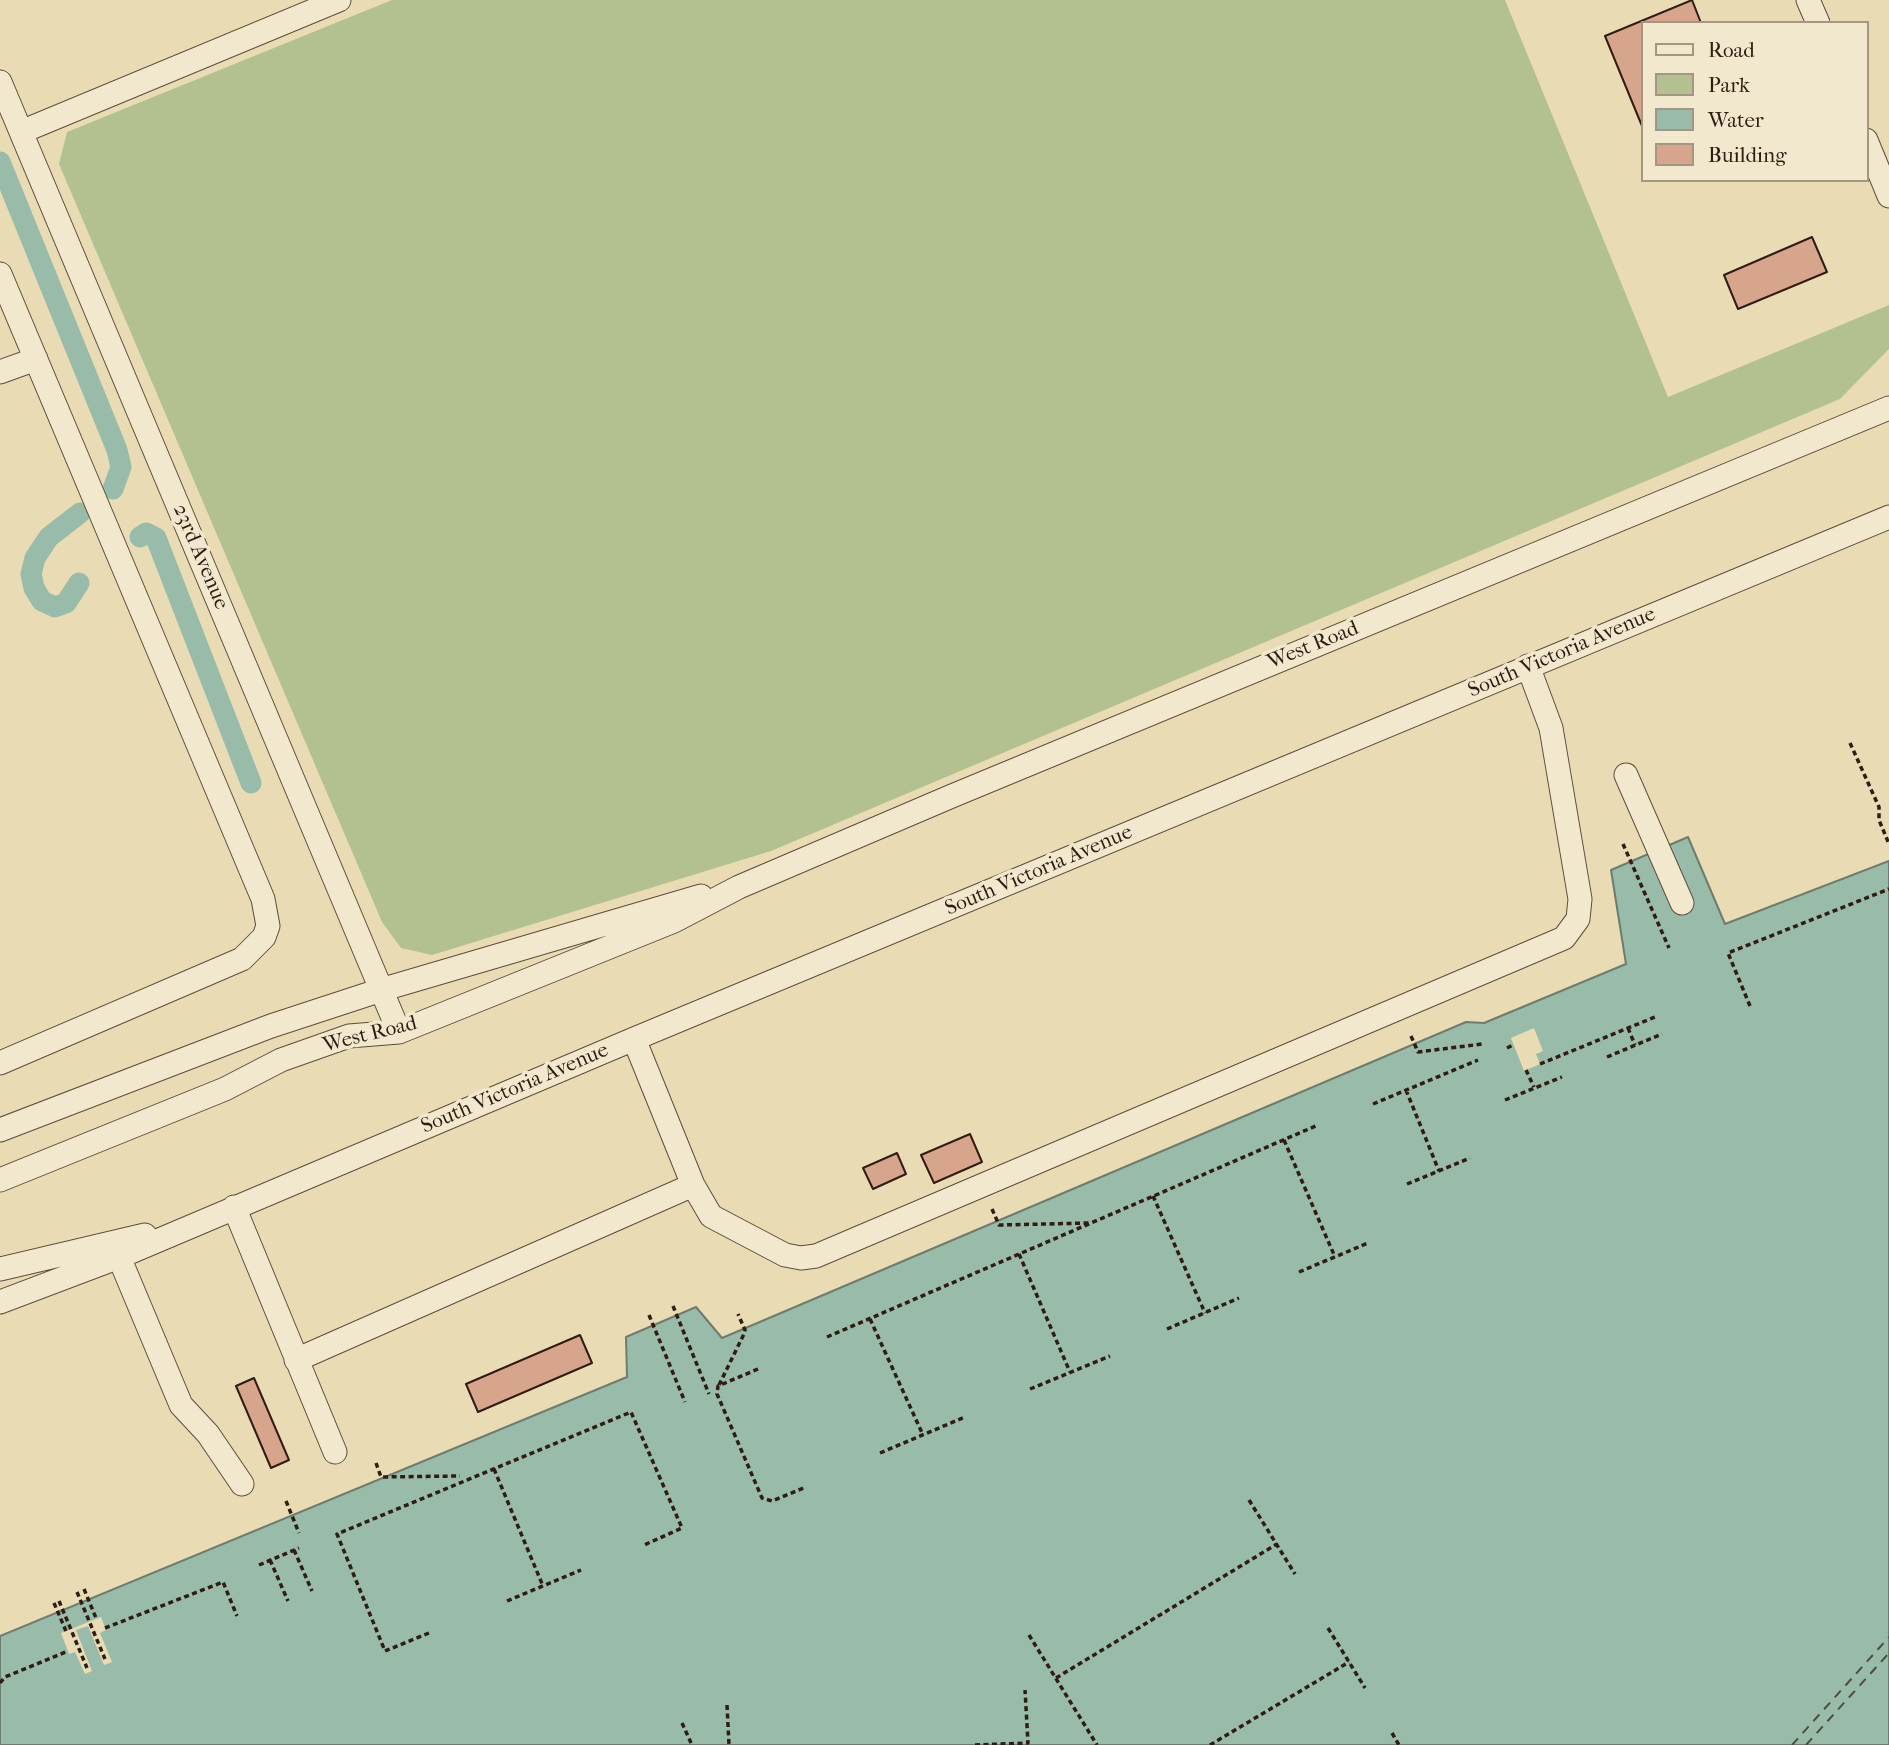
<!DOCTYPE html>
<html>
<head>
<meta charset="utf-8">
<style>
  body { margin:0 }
  #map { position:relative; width:1889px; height:1745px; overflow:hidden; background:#e9dcb4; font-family:"IM FELL French Canon",serif }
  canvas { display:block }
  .legend { position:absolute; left:1641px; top:21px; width:228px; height:161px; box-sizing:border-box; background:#f1e8ce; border:2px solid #a49683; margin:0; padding:9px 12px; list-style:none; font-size:21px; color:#301c12 }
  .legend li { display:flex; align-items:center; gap:14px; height:35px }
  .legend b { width:35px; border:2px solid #a49683 }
</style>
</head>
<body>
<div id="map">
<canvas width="1889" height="1745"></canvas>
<ul class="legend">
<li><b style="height:9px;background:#f1e8ce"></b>Road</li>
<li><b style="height:19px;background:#b3c190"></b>Park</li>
<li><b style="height:19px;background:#98bca9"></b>Water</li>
<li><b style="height:19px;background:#d7a58b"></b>Building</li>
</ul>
</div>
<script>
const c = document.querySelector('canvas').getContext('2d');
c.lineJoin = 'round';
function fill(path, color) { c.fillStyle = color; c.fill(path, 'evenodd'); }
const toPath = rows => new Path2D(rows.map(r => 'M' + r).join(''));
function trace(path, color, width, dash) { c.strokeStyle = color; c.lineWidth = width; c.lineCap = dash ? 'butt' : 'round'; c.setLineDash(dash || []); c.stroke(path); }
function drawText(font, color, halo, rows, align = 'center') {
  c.font = font + ' "IM FELL French Canon",serif'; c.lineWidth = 7; c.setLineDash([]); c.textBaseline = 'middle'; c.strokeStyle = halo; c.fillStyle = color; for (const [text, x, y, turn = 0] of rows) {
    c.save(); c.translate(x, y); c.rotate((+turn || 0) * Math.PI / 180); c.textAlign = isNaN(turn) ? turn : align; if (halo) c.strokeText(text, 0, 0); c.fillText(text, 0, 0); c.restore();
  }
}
const green = toPath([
  [392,0,1505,0,1668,397,1889,305,1889,349,1840,399,771,851,432,955,401,948,382,922,59,164,67,132]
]);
const water = toPath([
  [1688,837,1725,924,1889,861,1889,1745,0,1745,0,1636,627,1377,626,1337,696,1307,722,1338,1466,1022,1484,1023,1626,964,1611,870,1688,837]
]);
const pier = toPath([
  [1534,1028,1543,1051,1536,1054,1540,1064,1524,1071,1511,1038],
  [101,1617,106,1630,100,1633,112,1662,104,1665,88,1626,76,1630,92,1671,85,1674,75,1652,69,1654,61,1633]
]);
const canal = toPath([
  [0,162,117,450,121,467,113,489],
  [140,537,146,533,156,538,251,783],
  [79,583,66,603,55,607,42,601,34,588,31,574,35,558,49,537,80,513]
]);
const ferry = toPath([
  [1792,1745,1889,1637],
  [1806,1745,1889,1653]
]);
const building = toPath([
  [1692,0,1701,23,1642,23,1642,126,1605,36,1692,0],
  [1812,237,1827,272,1738,309,1724,275,1812,237],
  [970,1134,982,1162,934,1183,921,1155,970,1134],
  [897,1153,906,1174,873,1189,863,1168,897,1153],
  [580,1335,592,1363,478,1412,466,1384,580,1335],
  [254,1378,289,1460,271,1468,236,1386,254,1378]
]);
const path = toPath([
  [1850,743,1879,807,1879,820,1889,844],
  [1623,844,1669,948],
  [1750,1006,1728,953,1889,889],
  [1628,1028,1635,1045],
  [1411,1036,1418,1052,1482,1044],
  [1507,1048,1513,1045],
  [1607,1057,1662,1034],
  [1540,1064,1655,1017],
  [1526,1070,1534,1087],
  [1406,1090,1439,1171],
  [1505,1100,1562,1077],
  [1373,1104,1478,1060],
  [1284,1140,1335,1257],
  [1407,1184,1470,1158],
  [1153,1196,1205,1313],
  [992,1209,999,1225,1089,1223],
  [1019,1254,1070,1372],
  [1299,1272,1368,1243],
  [673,1306,709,1394],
  [649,1315,685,1402],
  [870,1319,923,1435],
  [1167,1329,1239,1298],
  [827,1337,1318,1125],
  [758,1369,718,1386,717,1394,762,1498,772,1501,806,1487],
  [719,1385,744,1334,745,1330,738,1314],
  [1030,1389,1110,1356],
  [880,1453,965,1417],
  [376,1463,381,1477,460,1476],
  [494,1469,543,1586],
  [1249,1500,1295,1574],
  [286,1501,299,1533],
  [294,1550,312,1591],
  [270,1560,288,1601],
  [259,1565,299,1548],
  [84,1589,96,1618],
  [77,1592,105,1659],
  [59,1601,87,1668],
  [507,1601,581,1570],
  [54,1603,66,1631],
  [105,1628,223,1582,237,1616],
  [1328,1628,1365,1688],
  [429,1633,385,1651,337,1534,631,1412,682,1528,644,1545],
  [1029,1635,1097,1745],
  [1056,1678,1277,1544],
  [0,1683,5,1677,68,1651],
  [727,1705,729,1745],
  [682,1723,692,1745],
  [1392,1733,1399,1745],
  [975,1745,1028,1743,1025,1690],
  [1210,1745,1349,1662]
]);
const minor = toPath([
  [1808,0,1818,23],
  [0,82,399,1032],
  [21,132,339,0],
  [1866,140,1889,196],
  [0,274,263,899,268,926,264,937,242,959,0,1063],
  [0,372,36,359],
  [1626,775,1682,903],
  [634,1039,693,1185,711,1216,785,1255,801,1258,816,1256,1564,938,1578,919,1580,899,1551,728,1528,666],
  [0,1130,271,1026,384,989,701,896],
  [0,1180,225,1089,281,1060,349,1036,399,1032,674,921,739,887,952,796,1889,408],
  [234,1207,335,1452],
  [119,1257,181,1405,208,1434,242,1484],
  [0,1269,145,1235],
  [0,1302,119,1257,634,1039,1889,517],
  [296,1360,693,1185]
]);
const streetNames = [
  ["23rd Avenue",200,557,67],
  ["West Road",1313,646,-22],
  ["South Victoria Avenue",1562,653,-23],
  ["South Victoria Avenue",1039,871,-23],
  ["West Road",370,1035,-14],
  ["South Victoria Avenue",515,1089,-23]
];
fill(green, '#b3c190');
fill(water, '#98bca9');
trace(water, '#6e7c6d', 2);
fill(pier, '#e9dcb4');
trace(canal, '#98bca9', 21);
trace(ferry, '#4f4c3f', 2, [9, 7]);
fill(building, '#d7a58b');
trace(building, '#301c12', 2);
trace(minor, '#5e4c3a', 25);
trace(path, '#301c12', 3.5, [5, 3.5]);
trace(minor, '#f1e8ce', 23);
drawText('21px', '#301c12', '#f1e8ce', streetNames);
</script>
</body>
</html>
